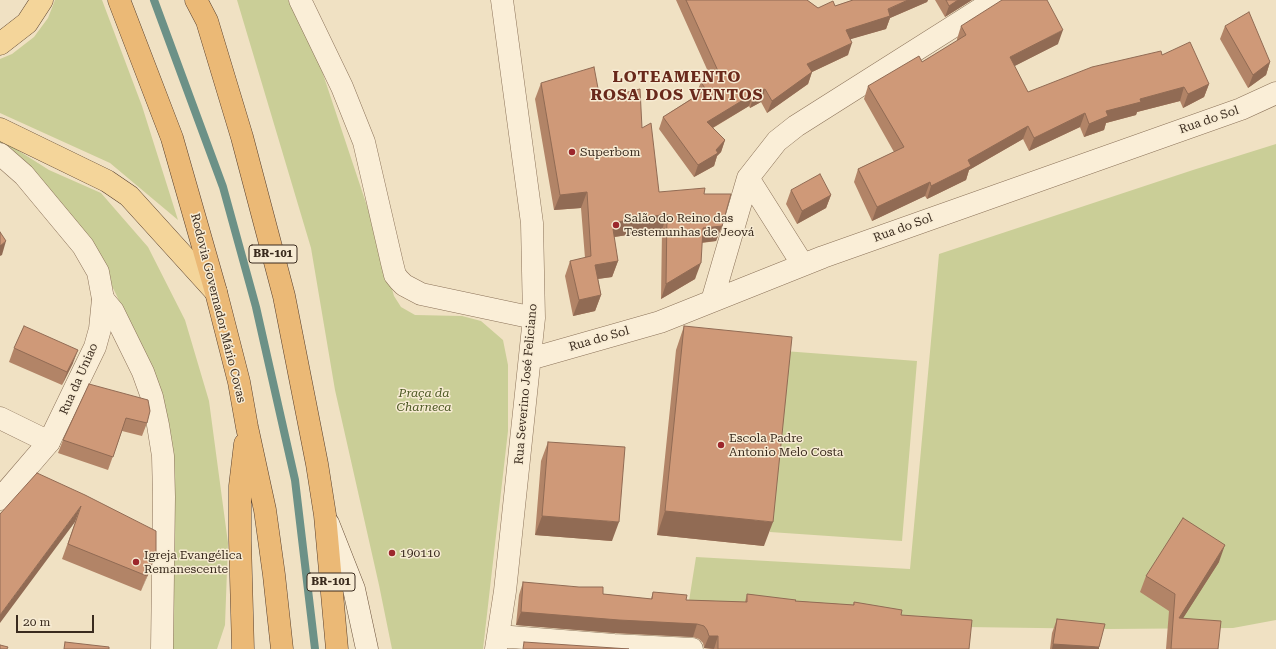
<!DOCTYPE html>
<html>
<head>
<meta charset="utf-8">
<style>
  body { margin:0 }
  #map { position:relative; width:1276px; height:649px; overflow:hidden; background:#f0e1c3; font-family:"Roboto Serif",serif }
  canvas { display:block }
  .scale { position:absolute; left:16px; top:615px; width:78px; height:18px; box-sizing:border-box; border:2px solid #3a2b1e; border-top:0; padding-left:5px; font-size:12px; line-height:14px; white-space:nowrap; color:#3a2b1e; -webkit-text-stroke:3px #f7ebd3; paint-order:stroke }
</style>
</head>
<body>
<div id="map">
<canvas width="1276" height="649"></canvas>
<div class="scale">20 m</div>
</div>
<script>
const c = document.querySelector('canvas').getContext('2d');
c.lineJoin = 'round';
function fill(path, color) { c.fillStyle = color; c.fill(path, 'evenodd'); }
const toPath = rows => new Path2D(rows.map(r => 'M' + r).join(''));
function trace(path, color, width, dash) { c.strokeStyle = color; c.lineWidth = width; c.lineCap = dash ? 'butt' : 'round'; c.setLineDash(dash || []); c.stroke(path); }
function drawText(font, color, halo, rows, align = 'center') {
  c.font = font + ' "Roboto Serif",serif'; c.lineWidth = 3; c.setLineDash([]); c.textBaseline = 'middle'; c.strokeStyle = halo; c.fillStyle = color; for (const [text, x, y, turn = 0] of rows) {
    c.save(); c.translate(x, y); c.rotate((+turn || 0) * Math.PI / 180); c.textAlign = isNaN(turn) ? turn : align; if (halo) c.strokeText(text, 0, 0); c.fillText(text, 0, 0); c.restore();
  }
}
const green = toPath([
  [55,0,102,0,142,106,178,220,110,163,0,113,0,59,12,54,34,37,48,18],
  [237,0,288,0,316,53,375,230,394,296,401,307,415,315,462,316,481,321,503,340,508,365,508,431,483,649,392,649,379,585,335,390,311,248],
  [0,139,49,170,101,193,148,247,185,320,209,401,228,543,225,625,217,649,170,649,150,368,115,292,83,232,0,150],
  [1276,144,1276,620,1233,628,1110,629,966,627,689,601,696,557,910,569,939,254,1193,170],
  [784,351,917,361,902,541,770,532]
]);
const stream = toPath([
  [154,0,223,187,256,307,295,480,315,649]
]);
const minor = toPath([
  [300,0,342,87,364,142,392,263,395,275,399,280,404,285,421,294,534,318],
  [748,178,803,265],
  [103,299,113,311,143,372,152,397,158,425,163,456,164,497,162,649],
  [712,301,748,178,777,141,796,126,995,0],
  [530,359,660,322,823,257,1241,109,1276,93],
  [0,418,49,442],
  [498,636,614,645,692,649],
  [496,649,505,591,534,318,532,223,502,0]
]);
const tertiary = toPath([
  [0,154,24,175,83,246,98,272,103,299,100,329,95,347,49,442,0,499]
]);
const secondary = toPath([
  [328,523,354,589,367,649]
]);
const primary = toPath([
  [0,44,27,23,42,0],
  [0,129,107,181,129,196,216,292]
]);
const trunk = toPath([
  [119,0,172,138,216,292,239,382,247,427,265,510,274,575,282,649],
  [196,0,207,21,242,137,284,296,317,464,325,515,337,649],
  [243,649,240,540,240,486,245,444]
]);
const wall = toPath([
  [676,0,807,0,818,8,835,6,853,0,928,0,927,2,890,18,886,29,850,39,848,55,812,72,808,84,767,113,761,102,750,108,749,106,713,128,725,140,721,152,717,156,714,166,694,177,659,129,663,117,697,95,696,94,701,82,710,76],
  [935,0,972,0,945,17],
  [961,26,1058,44,1014,66,1028,92,1162,55,1209,84,1204,97,1183,108,1180,101,1137,112,1136,115,1106,123,1104,130,1084,137,1080,127,1029,151,1023,139,969,170,966,180,927,199,925,196,872,221,854,182,858,169,894,152,864,99,868,86,922,62,957,41,957,39],
  [1225,26,1270,62,1266,75,1248,88,1220,39],
  [541,83,600,99,642,128,659,192,704,194,722,226,716,241,702,243,695,279,661,299,662,230,614,237,618,261,612,277,598,279,601,295,595,311,573,316,565,276,570,261,585,258,581,208,554,210,535,99],
  [791,190,831,195,826,208,797,224,786,204],
  [684,326,764,546,657,535,676,350],
  [14,348,73,363,62,385,9,362],
  [89,384,147,423,142,436,122,431,108,470,58,453,63,440],
  [548,442,612,541,535,535,541,461],
  [85,495,156,553,141,591,62,559],
  [1219,562,1183,618,1218,649,1166,649,1169,611,1140,592,1146,576],
  [523,582,603,594,651,599,653,592,686,600,745,602,747,594,795,601,853,605,854,602,901,615,969,649,713,649,704,648,703,643,699,639,693,637,615,633,516,625,519,595],
  [1057,619,1099,649,1050,649,1052,633]
]);
const shadedWall = toPath([
  [908,0,928,0,927,2,890,18,886,29,841,42,846,30],
  [958,0,972,0,945,17,949,6],
  [1063,30,1058,44,1005,71,1010,57],
  [852,43,848,55,812,72,808,84,767,113,772,101,807,64],
  [1270,62,1266,75,1248,88,1253,75],
  [1209,84,1204,97,1183,108,1188,94],
  [1184,87,1180,101,1137,112,1136,115,1106,123,1104,130,1084,137,1089,124,1106,111,1140,99],
  [765,89,761,102,750,108,754,95],
  [753,94,749,106,702,134,707,122],
  [1085,113,1080,127,1029,151,1034,138],
  [1028,126,1023,139,969,170,966,180,927,199,931,186,968,160],
  [725,140,721,152,717,156,714,166,694,177,698,165,716,150],
  [930,182,925,196,872,221,877,207],
  [587,192,581,208,554,210,560,195],
  [831,195,826,208,797,224,802,211],
  [667,214,662,230,614,237,613,229,617,222],
  [722,226,716,241,697,243,703,228],
  [6,241,2,255,0,256,0,246],
  [618,261,612,277,589,280,595,265],
  [701,263,695,279,661,299,666,284],
  [601,295,595,311,573,316,579,300],
  [78,350,73,363,62,385,67,372],
  [81,506,75,522,0,623,0,615],
  [665,511,773,522,764,546,657,535],
  [542,516,619,522,612,541,535,535],
  [1225,545,1219,562,1173,634,1179,618],
  [156,553,151,568,141,591,147,576],
  [521,612,697,624,693,637,615,633,516,625],
  [709,636,718,636,714,649,704,648],
  [1053,644,1099,647,1099,649,1052,649]
]);
const building = toPath([
  [686,0,807,0,818,8,833,1,835,6,853,0,908,0,888,9,890,16,846,30,852,43,807,64,812,72,772,101,765,89,754,95,753,94,707,122,725,140,716,150,718,153,698,165,663,117,706,90,701,82,718,71,686,0],
  [946,0,958,0,949,6,946,0],
  [1002,0,1047,0,1063,30,1010,57,1028,92,1092,67,1161,51,1162,55,1190,42,1209,84,1188,94,1184,87,1140,99,1141,102,1106,111,1108,116,1089,124,1085,113,1034,138,1028,126,968,160,971,166,931,186,930,182,877,207,858,169,904,147,868,86,919,56,922,62,966,35,961,26,1002,0],
  [1249,12,1270,62,1253,75,1225,26,1249,12],
  [594,67,600,99,640,89,642,128,651,123,659,192,705,188,704,194,731,194,722,226,703,228,701,263,666,284,667,214,617,222,617,228,613,229,618,261,595,265,601,295,579,300,570,261,591,256,587,192,560,195,541,83,594,67],
  [820,174,831,195,802,211,791,190,820,174],
  [0,232,6,241,0,246,0,232],
  [24,326,78,350,67,372,14,348,24,326],
  [684,326,792,337,773,522,665,511,684,326],
  [89,384,148,400,150,411,147,423,126,418,113,457,63,440,89,384],
  [548,442,625,447,619,522,542,516,548,442],
  [37,473,85,495,156,531,156,553,147,576,68,544,81,506,0,615,0,514,37,473],
  [1183,518,1225,545,1179,618,1221,621,1218,649,1171,649,1175,594,1146,576,1183,518],
  [523,582,579,587,603,587,603,594,652,599,653,592,687,595,686,600,747,602,747,594,796,600,795,601,854,605,854,602,902,610,901,615,972,620,969,649,718,649,718,636,709,636,707,630,704,626,697,624,619,620,521,612,523,582],
  [1057,619,1105,624,1099,647,1053,644,1057,619],
  [65,642,109,647,109,649,64,649,65,642],
  [524,642,629,649,523,649,524,642],
  [0,645,8,647,7,649,0,649,0,645]
]);
const markers = [
  [572,152,4,"#9c272c"],
  [616,225,4,"#9c272c"],
  [721,445,4,"#9c272c"],
  [392,553,4,"#9c272c"],
  [136,562,4,"#9c272c"]
];
const shields = [
  [273,254,48],
  [331,582,48]
];
const shieldNames = [
  ["BR-101",273,254],
  ["BR-101",331,582]
];
const streetNames = [
  ["Rua do Sol",1209,120,-19],
  ["Rua do Sol",903,228,-20],
  ["Rodovia Governador Mário Covas",218,308,76],
  ["Rua do Sol",599,339,-16],
  ["Rua da Uniao",79,379,-66],
  ["Rua Severino José Feliciano",526,384,-85]
];
const poiNames = [
  ["Superbom",580,152],
  ["Salão do Reino das",624,218],
  ["Testemunhas de Jeová",624,232],
  ["Escola Padre",729,438],
  ["Antonio Melo Costa",729,452],
  ["190110",400,553],
  ["Igreja Evangélica",144,555],
  ["Remanescente",144,569]
];
const parkNames = [
  ["Praça da",424,393],
  ["Charneca",424,407]
];
const districtNames = [
  ["LOTEAMENTO",677,77],
  ["ROSA DOS VENTOS",677,95]
];
fill(green, '#cace97');
trace(stream, '#6c9187', 8);
trace(minor, '#8b7259', 23);
trace(tertiary, '#8b7259', 23);
trace(secondary, '#6d533c', 23);
trace(primary, '#59402e', 23);
trace(trunk, '#59402e', 23);
trace(minor, '#faeed7', 22);
trace(tertiary, '#faeed7', 22);
trace(secondary, '#faeed7', 22);
trace(primary, '#f4d59a', 22);
trace(trunk, '#ebb976', 22);
fill(wall, '#b28467');
fill(shadedWall, '#916b54');
fill(building, '#cf9978');
trace(building, '#916b54', 1);
for (const [x, y, r, color] of markers) { const dot = new Path2D(); dot.arc(x, y, r, 0, 2 * Math.PI); c.fillStyle = color; c.fill(dot); trace(dot, '#f7ebd3', 1.5); }
for (const [x, y, w] of shields) { const box = new Path2D(); box.roundRect(x - w / 2, y - 9, w, 18, 3); c.fillStyle = '#f7ebd3'; c.fill(box); trace(box, '#3a2b1e', 1); }
drawText('bold 11px', '#3a2b1e', null, shieldNames);
drawText('12px', '#3a2b1e', '#f7ebd3', streetNames);
drawText('12px', '#3a2b1e', '#f7ebd3', poiNames, 'left');
drawText('italic 12px', '#4c5824', '#f7ebd3', parkNames);
c.letterSpacing = '1px';
drawText('bold 16px', '#69291b', '#f7ebd3', districtNames);
c.letterSpacing = '0px';
</script>
</body>
</html>
